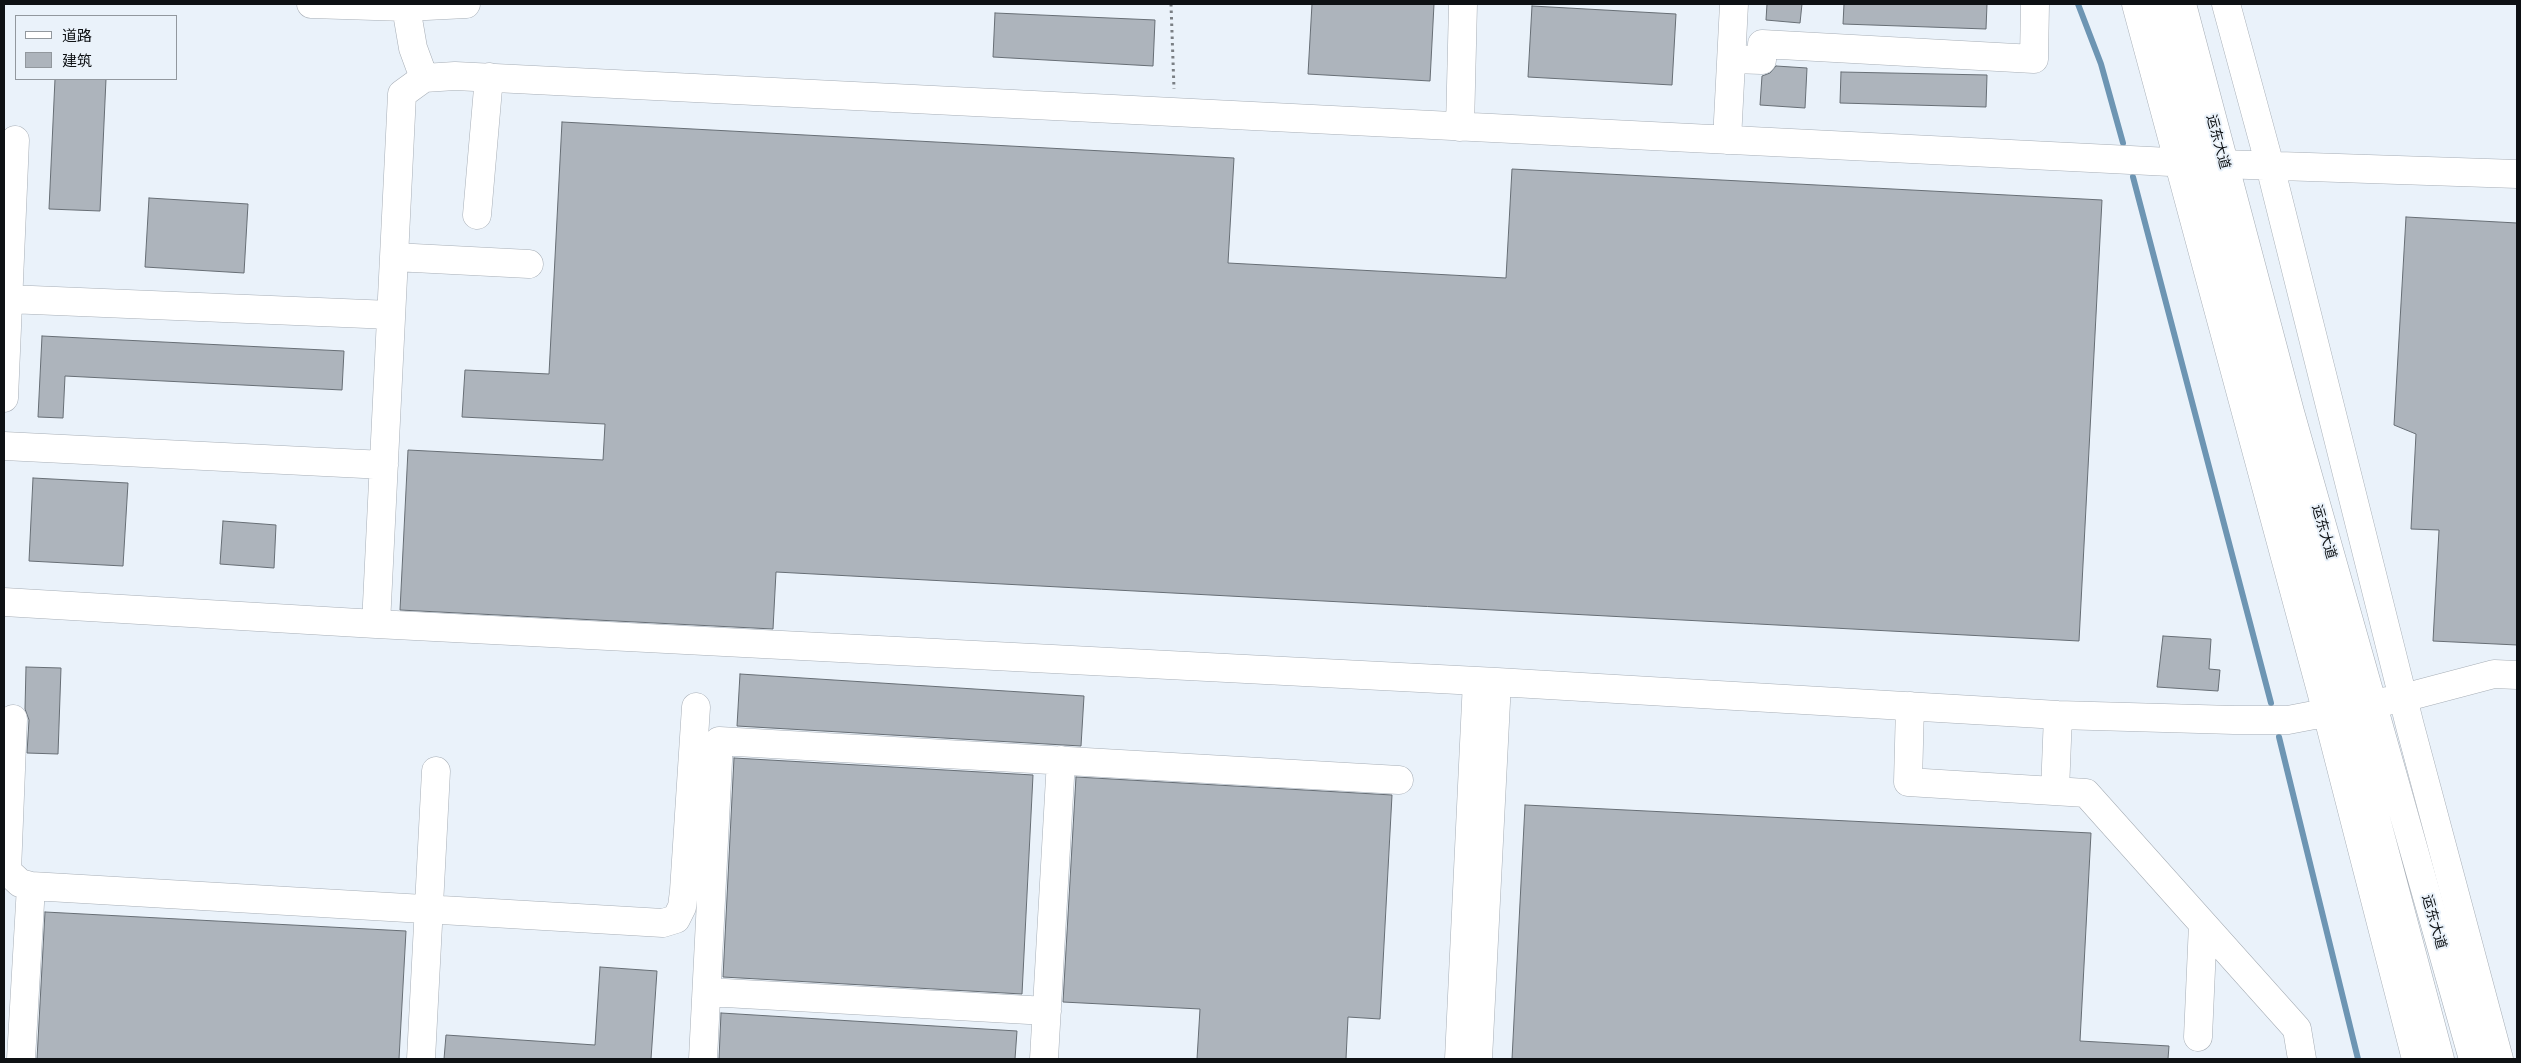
<!DOCTYPE html>
<html>
<head>
<meta charset="utf-8">
<style>
  body { margin:0 }
  #map { position:relative; width:2521px; height:1063px; overflow:hidden; background:#eaf2fa; font-family:Raleway,"Noto Sans SC",sans-serif }
  canvas { display:block }
  .frame { position:absolute; inset:0; border:5px solid #0e1114; pointer-events:none }
  .legend { position:absolute; left:15px; top:15px; width:162px; height:65px; box-sizing:border-box; background:#eaf2fa; border:1px solid #92989e; margin:0; padding:6px 9px; list-style:none; font-size:15px; color:#0e1114 }
  .legend li { display:flex; align-items:center; gap:10px; height:25px }
  .legend b { width:25px; border:1px solid #92989e }
</style>
</head>
<body>
<div id="map">
<canvas width="2521" height="1063"></canvas>
<div class="frame"></div>
<ul class="legend">
<li><b style="height:6px;background:#fff"></b>道路</li>
<li><b style="height:14px;background:#adb4bc"></b>建筑</li>
</ul>
</div>
<script>
const c = document.querySelector('canvas').getContext('2d');
c.lineJoin = 'round';
const toPath = rows => new Path2D(rows.map(r => 'M' + r).join(''));
function trace(path, color, width, dash) { c.strokeStyle = color; c.lineWidth = width; c.lineCap = dash ? 'butt' : 'round'; c.setLineDash(dash || []); c.stroke(path); }
function fill(path, color) { c.fillStyle = color; c.fill(path, 'evenodd'); }
function drawText(font, color, halo, rows, align = 'center') {
  c.font = font + ' Raleway,"Noto Sans SC",sans-serif'; c.lineWidth = 4; c.setLineDash([]); c.textBaseline = 'middle'; c.strokeStyle = halo; c.fillStyle = color; for (const [text, x, y, turn = 0] of rows) {
    c.save(); c.translate(x, y); c.rotate((+turn || 0) * Math.PI / 180); c.textAlign = isNaN(turn) ? turn : align; if (halo) c.strokeText(text, 0, 0); c.fillText(text, 0, 0); c.restore();
  }
}
const stream = toPath([
  [2078,4,2101,64,2123,143],
  [2133,177,2271,703],
  [2279,737,2358,1059]
]);
const building = toPath([
  [1312,4,1434,4,1430,81,1308,74,1312,4],
  [1767,4,1802,4,1800,23,1766,20,1767,4],
  [1844,4,1987,4,1986,29,1843,24,1844,4],
  [1532,6,1676,14,1672,85,1528,77,1532,6],
  [995,13,1155,20,1153,66,993,57,995,13],
  [1776,66,1807,68,1805,108,1760,105,1762,76,1770,73,1776,66],
  [1841,72,1987,75,1986,107,1840,103,1841,72],
  [55,79,106,79,100,211,49,209,55,79],
  [562,122,1234,158,1228,263,1506,278,1512,169,2102,200,2079,641,776,572,773,629,400,610,408,450,603,460,605,424,462,417,465,370,549,374,562,122],
  [149,198,248,204,244,273,145,267,149,198],
  [2406,217,2517,223,2517,645,2433,641,2439,530,2411,529,2416,434,2394,425,2406,217],
  [42,336,344,351,342,390,65,376,63,418,38,417,42,336],
  [33,478,128,483,123,566,29,561,33,478],
  [223,521,276,525,274,568,220,564,223,521],
  [2163,636,2211,639,2209,669,2220,670,2218,691,2157,687,2163,636],
  [26,667,61,668,58,754,27,753,29,720,25,709,26,667],
  [740,674,1084,696,1081,746,737,726,740,674],
  [734,758,1033,775,1022,994,723,977,734,758],
  [1076,777,1392,795,1380,1019,1348,1017,1346,1059,1197,1059,1200,1009,1063,1002,1076,777],
  [1525,805,2091,833,2080,1041,2169,1046,2168,1059,1512,1059,1525,805],
  [45,912,406,931,399,1059,37,1059,45,912],
  [600,967,657,971,651,1059,444,1059,446,1035,595,1045,600,967],
  [721,1013,1017,1031,1015,1059,719,1059,721,1013]
]);
const path = toPath([
  [1171,4,1174,89]
]);
const minor = toPath([
  [311,4,406,7,466,4],
  [2136,4,2327,713,2416,1059],
  [2226,4,2270,166,2410,726,2499,1059],
  [406,7,413,48,424,78],
  [1732,59,1762,60,1762,44,2034,59,2035,4],
  [1460,127,1463,4],
  [1727,140,1734,4],
  [2517,174,2190,163,455,76,424,78,402,94,376,624,1497,682,2058,715,2234,720,2288,720,2403,698,2494,674,2517,675],
  [477,215,489,77],
  [394,257,529,264],
  [8,299,391,315],
  [4,398,15,140],
  [4,446,384,465],
  [4,602,376,624],
  [1910,706,1908,782,2086,793,2297,1029,2302,1059],
  [13,719,7,871,20,883,31,886,21,1059],
  [2055,791,2058,715],
  [31,886,663,923,676,919,682,907,684,891,696,707],
  [707,992,1047,1011],
  [2198,1037,2203,924],
  [421,1059,436,771],
  [703,1059,719,741,1399,780],
  [1044,1059,1061,760],
  [1459,1059,1477,681],
  [1478,1059,1497,682]
]);
const major = toPath([
  [2159,4,2440,1059],
  [2182,4,2290,412,2473,1059]
]);
const streetNames = [
  ["运东大道",2218,142,75],
  ["运东大道",2324,532,74],
  ["运东大道",2434,922,74]
];
trace(stream, '#6d95b3', 6);
fill(building, '#adb4bc');
trace(building, '#676e75', 1);
trace(minor, '#a7aeb6', 29);
trace(major, '#a7aeb6', 29);
trace(path, '#7a7f84', 3, [2.5, 4]);
trace(minor, '#fff', 28);
trace(major, '#fff', 28);
drawText('14px', '#0e1114', '#eaf2fa', streetNames);
</script>
</body>
</html>
